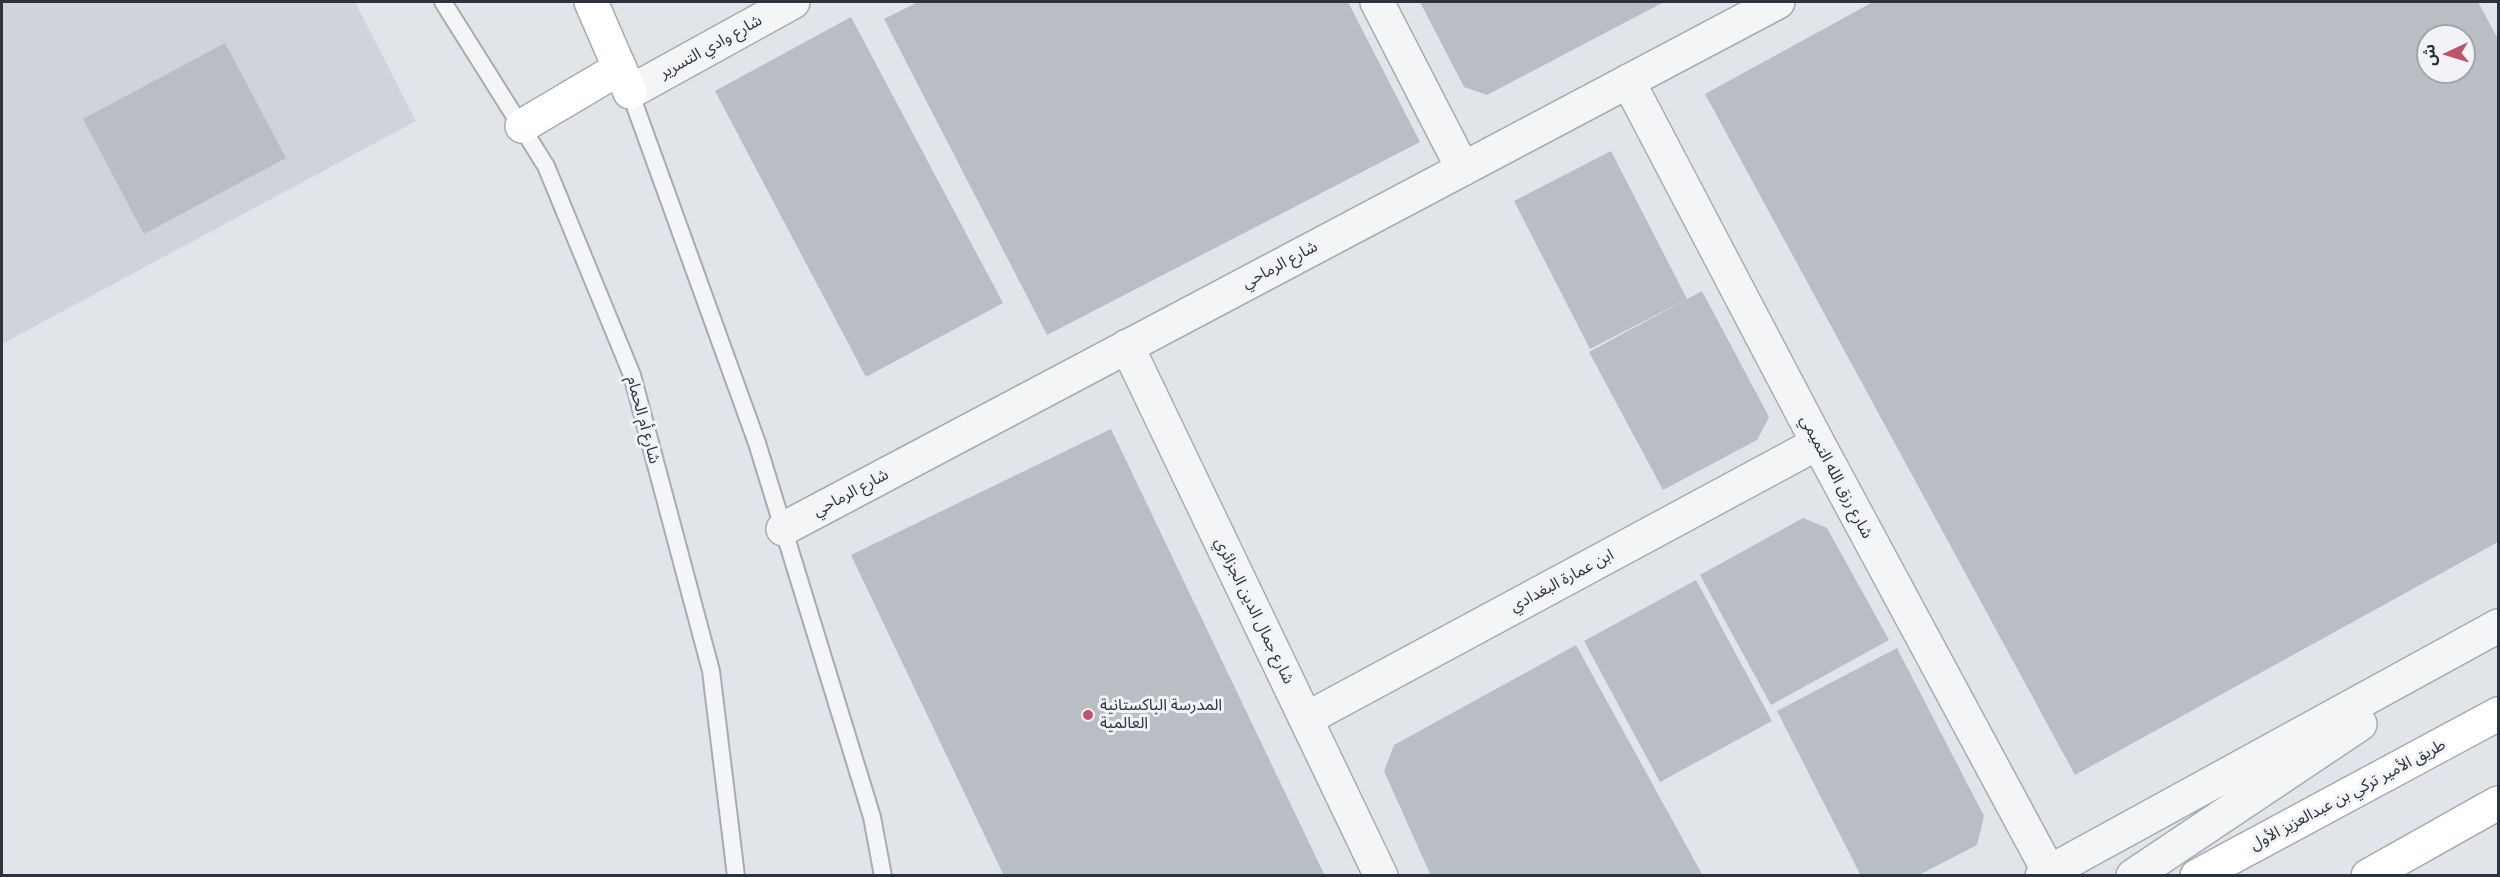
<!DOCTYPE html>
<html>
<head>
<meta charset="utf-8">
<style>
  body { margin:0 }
  #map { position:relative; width:2500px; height:877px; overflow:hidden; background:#e1e4e8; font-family:"Fira Sans Condensed","Noto Sans Arabic",sans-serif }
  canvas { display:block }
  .frame { position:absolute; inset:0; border:3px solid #2b333e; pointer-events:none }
  .north { position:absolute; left:2416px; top:24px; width:60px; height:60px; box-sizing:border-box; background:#f1f3f6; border:2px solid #a2a6ac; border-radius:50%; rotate:266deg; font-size:16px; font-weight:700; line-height:24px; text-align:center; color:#2b333e }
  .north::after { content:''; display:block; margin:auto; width:21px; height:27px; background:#c05367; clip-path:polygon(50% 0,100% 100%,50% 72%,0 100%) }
</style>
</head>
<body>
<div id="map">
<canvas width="2500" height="877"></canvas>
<div class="frame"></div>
<div class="north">ش</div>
</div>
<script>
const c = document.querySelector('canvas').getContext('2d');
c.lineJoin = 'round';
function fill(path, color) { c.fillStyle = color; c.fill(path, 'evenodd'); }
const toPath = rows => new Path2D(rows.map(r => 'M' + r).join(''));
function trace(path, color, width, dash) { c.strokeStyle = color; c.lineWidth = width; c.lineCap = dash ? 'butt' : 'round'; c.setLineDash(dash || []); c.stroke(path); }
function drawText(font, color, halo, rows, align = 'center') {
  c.font = font + ' "Fira Sans Condensed","Noto Sans Arabic",sans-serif'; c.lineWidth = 6; c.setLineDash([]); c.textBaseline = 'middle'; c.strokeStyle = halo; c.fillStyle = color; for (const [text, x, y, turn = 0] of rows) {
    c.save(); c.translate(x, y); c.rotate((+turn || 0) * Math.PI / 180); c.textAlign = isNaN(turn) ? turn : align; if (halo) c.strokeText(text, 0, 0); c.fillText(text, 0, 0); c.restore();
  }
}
const built = toPath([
  [2,2,355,2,416,121,2,344]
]);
const building = toPath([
  [918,2,1348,2,1420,142,1047,335,884,19],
  [1420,2,1664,2,1487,95,1464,87],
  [1873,2,2478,2,2498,39,2498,542,2075,775,1705,94],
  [2428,36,2464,36,2464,72,2428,72],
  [851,17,1003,303,866,377,715,91],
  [225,43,286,158,144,234,83,119],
  [1611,151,1687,299,1590,349,1514,201],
  [1702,291,1769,417,1757,440,1663,490,1589,352],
  [1111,429,1325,876,1004,876,851,555],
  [1803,518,1827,528,1889,640,1771,705,1700,575],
  [1696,580,1772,721,1660,782,1584,641],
  [1576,645,1703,876,1431,876,1384,771,1394,745],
  [1897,648,1984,816,1977,845,1917,876,1861,876,1777,711]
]);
const service = toPath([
  [443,2,546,166,632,375,711,671,736,876],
  [630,92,757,443,872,817,883,876]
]);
const minor = toPath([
  [1377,2,1463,169],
  [1628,81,1818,443,2049,872],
  [630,92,793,2],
  [1127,346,1381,876],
  [783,529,1778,2],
  [1306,719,1818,443]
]);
const tertiary = toPath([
  [2042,876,2498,626],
  [2133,876,2360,724]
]);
const secondary = toPath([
  [591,2,630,92],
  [522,126,620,68]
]);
const primary = toPath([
  [2197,876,2498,714],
  [2368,876,2498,803]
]);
const markers = [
  [1088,715,6,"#c05367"]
];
const streetNames = [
  ["شارع وادي التسرير",711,47,-29],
  ["شارع الرماحي",1280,265,-28],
  ["شارع أم الحمام",643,420,75],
  ["شارع رزق الله التميمي",1836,477,62],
  ["شارع الرماحي",851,493,-28],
  ["ابن عمارة البغدادي",1562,581,-28],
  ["شارع جمال الدين الجزائري",1254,611,64],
  ["طريق الأمير تركي بن عبدالعزيز الأول",2348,795,-28]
];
const poiNames = [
  ["المدرسة الباكستانية",1100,706],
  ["العالمية",1100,724]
];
fill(built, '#d0d3da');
fill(building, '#b9bec4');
trace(service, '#a7abb2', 20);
trace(minor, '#a7abb2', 36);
trace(tertiary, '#a7abb2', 36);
trace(secondary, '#a7abb2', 36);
trace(primary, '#a2a9b3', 36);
trace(service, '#f3f5f7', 16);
trace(minor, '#f3f5f7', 33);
trace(tertiary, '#f3f5f7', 33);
trace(secondary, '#fff', 33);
trace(primary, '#fff', 33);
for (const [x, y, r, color] of markers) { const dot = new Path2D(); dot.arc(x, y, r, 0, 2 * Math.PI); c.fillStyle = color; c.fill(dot); trace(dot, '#f1f3f6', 2); }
drawText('16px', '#2b333e', '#f1f3f6', streetNames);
drawText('16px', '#2b333e', '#f1f3f6', poiNames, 'left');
</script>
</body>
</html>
